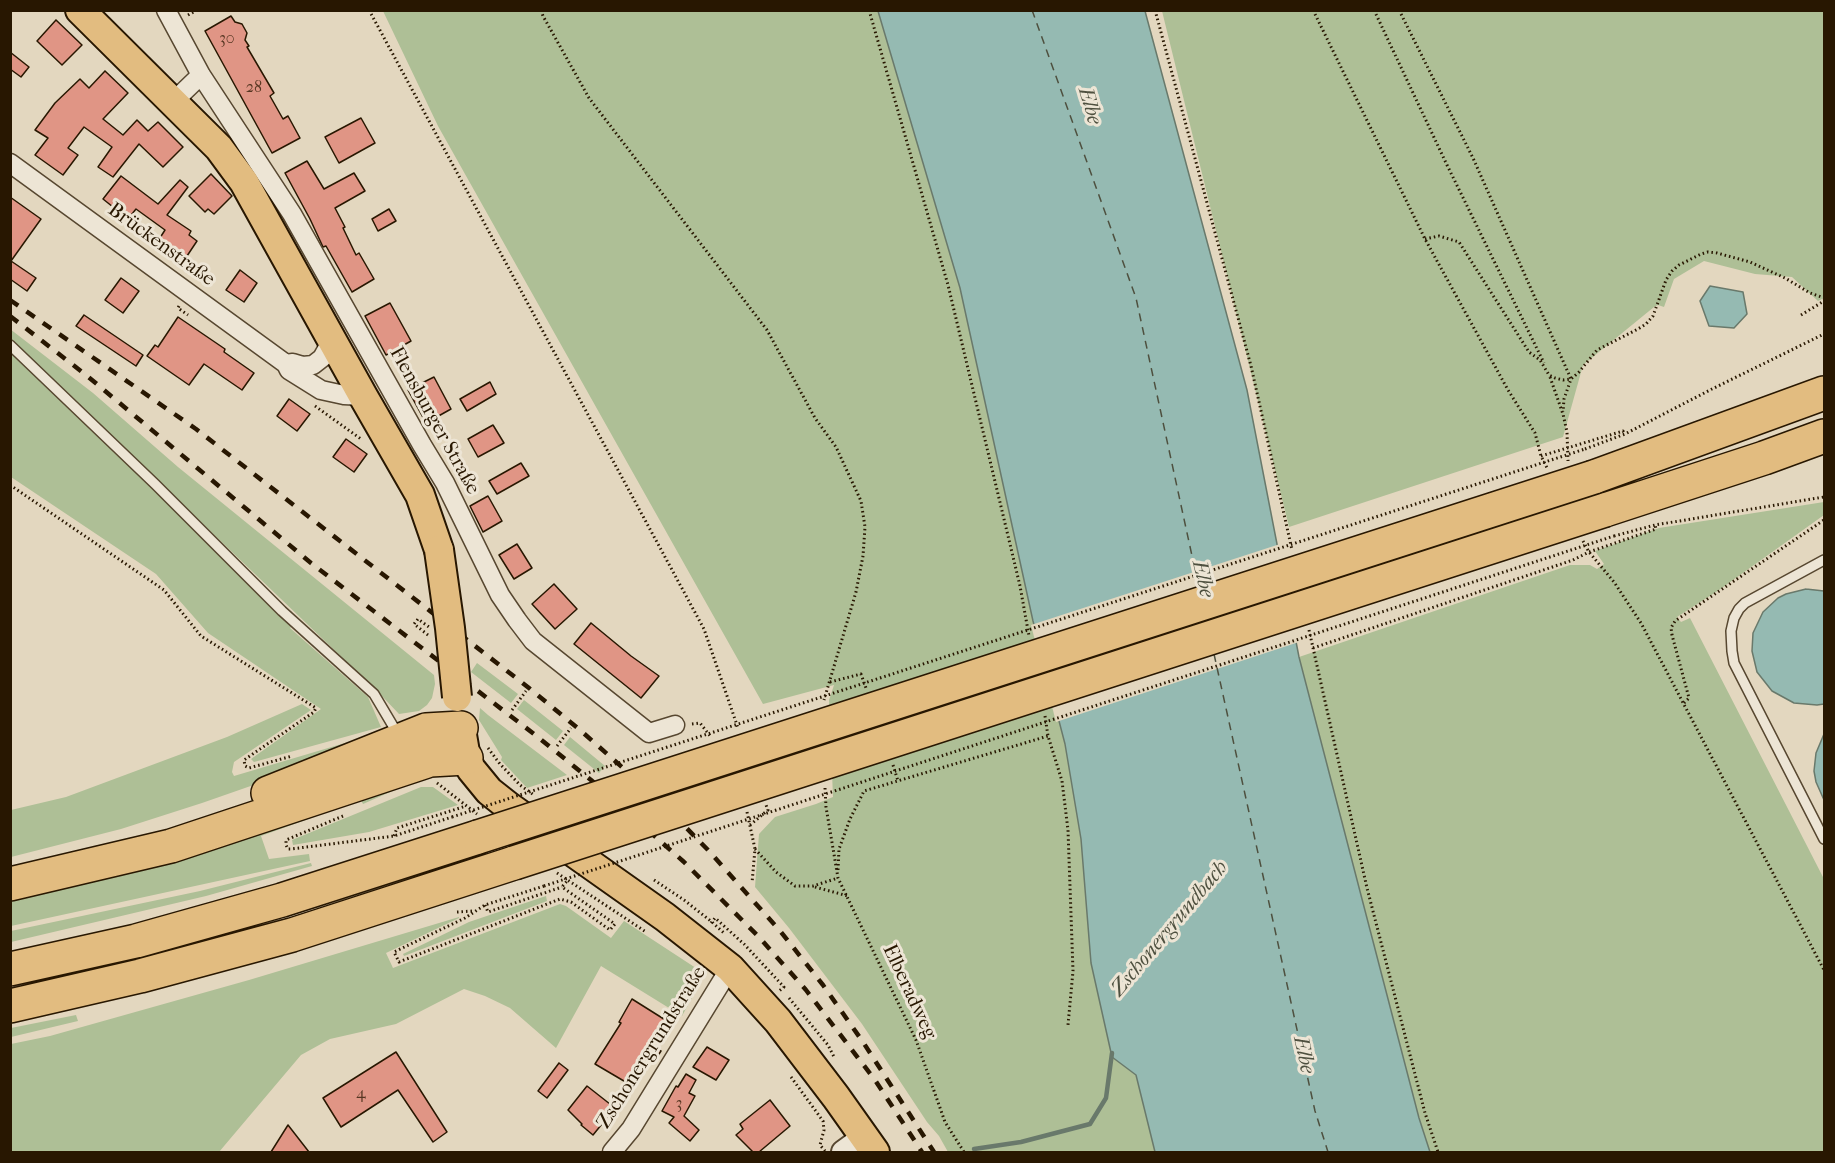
<!DOCTYPE html>
<html>
<head>
<meta charset="utf-8">
<style>
  body { margin:0 }
  #map { position:relative; width:1835px; height:1163px; overflow:hidden; background:#e3d7bf; font-family:"IM FELL French Canon",serif }
  canvas { display:block }
  .frame { position:absolute; inset:0; border:12px solid #281701; pointer-events:none }
</style>
</head>
<body>
<div id="map">
<canvas width="1835" height="1163"></canvas>
<div class="frame"></div>
</div>
<script>
const c = document.querySelector('canvas').getContext('2d');
c.lineJoin = 'round';
function fill(path, color) { c.fillStyle = color; c.fill(path, 'evenodd'); }
const toPath = rows => new Path2D(rows.map(r => 'M' + r).join(''));
function trace(path, color, width, dash) { c.strokeStyle = color; c.lineWidth = width; c.lineCap = dash ? 'butt' : 'round'; c.setLineDash(dash || []); c.stroke(path); }
function drawText(font, color, halo, rows, align = 'center') {
  c.font = font + ' "IM FELL French Canon",serif'; c.lineWidth = 6; c.setLineDash([]); c.textBaseline = 'middle'; c.strokeStyle = halo; c.fillStyle = color; for (const [text, x, y, turn = 0] of rows) {
    c.save(); c.translate(x, y); c.rotate((+turn || 0) * Math.PI / 180); c.textAlign = isNaN(turn) ? turn : align; if (halo) c.strokeText(text, 0, 0); c.fillText(text, 0, 0); c.restore();
  }
}
const green = toPath([
  [383,11,878,11,960,288,1033,621,1065,744,1081,839,1091,962,1112,1057,1136,1075,1155,1152,948,1152,939,1136,927,1122,862,1024,789,928,755,887,759,834,775,817,816,804,833,797,829,700,834,685,763,704,438,126],
  [1162,11,1824,11,1824,298,1818,301,1792,277,1755,274,1704,261,1674,279,1664,307,1658,305,1654,307,1583,365,1563,437,1289,527],
  [10,329,93,393,178,467,434,675,435,684,432,698,427,705,419,711,399,714,379,693,11,340],
  [10,350,293,625,290,628,368,697,381,727,254,762,251,759,321,709,208,633,156,574,11,477],
  [1824,502,1824,515,1719,590,1677,617,1681,622,1690,618,1824,879,1824,1152,1430,1152,1419,1118,1299,657,1570,565,1590,565,1597,569,1604,564,1595,551,1659,528],
  [477,663,518,694,511,703,471,672],
  [524,700,563,731,556,740,517,709],
  [302,704,311,710,234,762,232,772,234,776,355,740,357,741,285,774,202,803,121,829,11,857,11,810,66,797,227,737],
  [480,708,488,715,567,775,527,788,501,760,502,757,479,720],
  [570,737,605,766,599,773,564,745],
  [406,785,363,804,361,800,261,836,269,859,309,854,310,861,11,926,10,893],
  [421,787,433,787,458,805,369,832,293,845,292,840],
  [311,863,312,866,206,896,11,942,11,931,200,891],
  [546,896,547,901,404,956,403,954,469,922],
  [560,904,566,906,611,938,624,921,702,972,704,976,682,1016,601,966,556,1048,510,1008,485,996,464,989,396,1024,330,1039,301,1055,219,1152,11,1152,11,1044,50,1036,249,980,459,917,459,918,386,953,393,968],
  [76,1015,78,1021,11,1037,11,1028]
]);
const water = toPath([
  [878,11,1145,11,1247,390,1299,657,1419,1118,1430,1152,1155,1152,1136,1075,1112,1057,1091,963,1081,839,1065,744,1033,621,960,288,878,11],
  [1710,286,1743,292,1747,314,1734,328,1709,326,1700,301,1710,286],
  [1806,589,1824,591,1824,704,1817,705,1794,703,1772,691,1757,672,1752,651,1753,633,1763,612,1778,598,1786,594,1806,589],
  [1824,734,1824,800,1816,782,1814,771,1816,753,1824,734]
]);
const pier = toPath([
  [1280,544,1299,642,1056,722,1031,625]
]);
const stream = toPath([
  [974,1149,1021,1142,1090,1124,1106,1098,1112,1053]
]);
const ferry = toPath([
  [1032,10,1136,298,1199,588],
  [1214,654,1315,1111,1328,1152]
]);
const building = toPath([
  [231,16,235,22,242,24,247,33,245,40,249,46,247,47,274,93,270,96,283,119,288,116,300,138,272,153,205,31,231,16],
  [56,20,82,45,62,65,37,41,56,20],
  [10,52,29,67,21,77,10,69,10,52],
  [105,71,128,93,103,119,123,135,137,120,148,131,158,122,183,147,163,167,139,144,113,177,98,167,112,147,84,127,68,148,78,155,63,175,35,155,48,138,35,130,55,103,80,79,89,88,105,71],
  [361,118,375,143,339,163,325,137,361,118],
  [307,161,324,189,354,173,365,191,335,208,345,227,343,228,356,255,359,253,374,279,352,292,326,246,323,247,310,219,285,173,307,161],
  [211,174,232,196,214,214,208,209,205,212,189,196,211,174],
  [121,176,158,204,180,180,188,187,167,215,191,231,189,235,197,241,183,262,156,244,165,230,136,209,128,219,103,199,121,176],
  [10,197,41,219,11,261,36,278,27,291,10,279,10,197],
  [389,209,396,221,378,231,372,219,389,209],
  [240,270,257,283,244,302,226,290,240,270],
  [121,278,139,291,123,313,105,300,121,278],
  [390,303,411,341,386,355,365,316,390,303],
  [84,315,143,355,136,366,76,326,84,315],
  [178,317,225,349,224,352,254,373,242,390,204,364,189,385,147,356,155,345,158,347,178,317],
  [434,377,451,409,426,423,408,390,434,377],
  [490,382,496,394,467,411,460,399,490,382],
  [289,399,310,414,297,431,277,416,289,399],
  [493,425,504,443,478,457,468,439,493,425],
  [346,439,367,454,354,472,333,457,346,439],
  [521,463,529,476,497,494,489,481,521,463],
  [488,496,502,521,483,532,470,506,488,496],
  [517,544,532,568,514,579,499,555,517,544],
  [554,584,577,609,555,629,532,604,554,584],
  [591,623,631,656,659,676,641,698,574,644,591,623],
  [632,999,667,1021,652,1046,661,1051,653,1063,646,1058,629,1084,595,1064,621,1023,619,1022,632,999],
  [707,1047,729,1060,716,1080,693,1067,707,1047],
  [396,1052,447,1132,433,1142,398,1090,341,1127,323,1098,396,1052],
  [559,1063,568,1070,547,1098,538,1091,559,1063],
  [686,1074,696,1080,689,1093,695,1096,684,1116,699,1130,690,1141,669,1123,674,1117,662,1111,676,1086,678,1087,686,1074],
  [587,1086,615,1108,593,1135,581,1125,582,1124,568,1110,587,1086],
  [770,1100,790,1126,759,1152,753,1152,736,1135,743,1129,740,1124,770,1100],
  [288,1125,309,1152,271,1152,288,1125]
]);
const path = toPath([
  [369,10,704,629,738,728],
  [541,10,543,16,589,98,767,330,815,418,836,447,861,501,865,527,863,556,856,592,824,700],
  [869,10,948,285,1020,586,1029,636],
  [1155,10,1251,366,1292,550],
  [1313,10,1425,239,1508,390,1535,433,1541,456,1547,468],
  [1374,10,1447,165,1544,363],
  [1399,10,1473,158,1571,379,1564,399,1563,412],
  [188,15,197,10],
  [1425,239,1439,236,1459,242,1529,352,1540,360,1549,375,1555,378,1563,380,1571,379,1579,372,1597,350,1638,329,1646,324,1653,316,1666,280,1672,271,1679,265,1701,254,1708,252,1717,253,1750,262,1785,278,1810,293,1824,298],
  [179,306,178,308,188,315],
  [1801,315,1824,301],
  [1550,377,1563,414,1567,432,1568,461],
  [315,406,361,439],
  [1585,449,1625,434,1712,389,1824,334],
  [1541,456,1623,431,1625,434],
  [10,485,164,590,201,636,316,708,314,712,244,760,245,766,249,768,292,756],
  [1614,536,1655,525,1824,497],
  [1583,541,1589,552,1614,582,1641,623,1824,970],
  [1309,630,1367,888,1425,1113,1438,1152],
  [428,635,414,624,418,619,429,627],
  [1313,648,1573,560,1589,552,1656,529,1655,525],
  [830,682,861,674,866,688],
  [1684,703,1689,698,1672,635,1671,628,1675,621,1824,520],
  [512,710,526,691],
  [1045,716,1048,736,1062,781,1068,830,1073,971,1068,1025],
  [692,724,700,723,711,737],
  [557,746,571,728],
  [488,748,500,764,520,785,534,795],
  [893,765,898,781],
  [437,783,477,814],
  [825,788,826,807,838,878,916,1040,945,1122,964,1152],
  [747,812,755,849,752,883],
  [343,816,286,840,286,845,288,849,291,849,394,836,452,817],
  [750,825,768,810,766,805],
  [394,836,397,828,466,806],
  [755,849,776,872,795,886,813,886,838,878],
  [838,870,839,849,850,819,864,791,1048,736],
  [557,873,646,932],
  [654,880,684,900,712,922,725,934],
  [544,886,485,905,465,918,394,952,399,962,560,899,571,902,610,930,615,924,562,887,567,881],
  [815,887,848,896],
  [485,905,488,912,562,887],
  [457,912,473,911],
  [711,923,715,918,744,944,784,987,778,992],
  [789,998,828,1045,834,1057],
  [791,1077,823,1121,824,1130,820,1145,825,1151]
]);
const service = toPath([
  [10,345,155,484,282,611,374,694,393,726,397,737],
  [1824,560,1745,603,1739,609,1734,618,1731,631,1732,651,1734,663,1824,839]
]);
const minor = toPath([
  [166,10,201,75,292,214,422,445,445,483,500,595,517,620,533,641,649,733,675,725],
  [173,102,201,75],
  [10,163,286,364,289,370,321,390,344,395,363,396],
  [286,364,293,363,303,366,313,365,322,358,332,340],
  [612,1152,631,1129,730,968]
]);
const tertiary = toPath([
  [843,1152,865,1136]
]);
const primary = toPath([
  [80,10,219,148,244,182,363,396,420,495,439,550],
  [462,735,466,758,471,769,489,791,508,806,665,917,730,968,778,1021,836,1097,875,1152]
]);
const motorway = toPath([
  [1594,477,1824,393],
  [1605,510,1764,458,1824,436],
  [268,793,426,730,461,728],
  [10,884,171,846,430,760,466,758],
  [10,969,136,941,282,900,478,837],
  [10,1006,140,976,292,935,514,863]
]);
const rail = toPath([
  [10,300,196,429,529,688,580,730,658,799,708,850,781,932,823,985,863,1042,934,1152],
  [10,316,86,375,311,563,534,734,591,780,684,862,759,937,806,990,875,1080,922,1152]
]);
const pathBridge = toPath([
  [452,817,1585,449],
  [544,886,1614,536]
]);
const primaryBridge = toPath([
  [439,550,450,628,457,697]
]);
const motorwayBridge = toPath([
  [478,837,1594,477],
  [514,863,1605,510]
]);
const numberNames = [
  ["30",227,39],
  ["28",254,88],
  ["4",361,1094],
  ["3",679,1104]
];
const streetNames = [
  ["Brückenstraße",161,245,36],
  ["Flensburger Straße",434,421,61],
  ["Elberadweg",909,992,65],
  ["Zschonergrundstraße",652,1048,-58]
];
const waterNames = [
  ["Elbe",1089,106,74],
  ["Elbe",1202,579,77],
  ["Zschonergrundbach",1170,929,-50],
  ["Elbe",1303,1055,78]
];
fill(green, '#aebf96');
fill(water, '#95bab2');
trace(water, '#69796b', 1.5);
fill(pier, '#e3d7bf');
trace(stream, '#69796b', 4.5);
trace(ferry, '#4e503f', 1.5, [8, 6]);
fill(building, '#e09585');
trace(building, '#281701', 1.5);
trace(service, '#574730', 12);
trace(minor, '#574730', 21);
trace(tertiary, '#574730', 26);
trace(primary, '#281701', 32);
trace(motorway, '#281701', 36);
trace(path, '#281701', 3, [1.5, 3]);
trace(service, '#ede5d5', 9);
trace(minor, '#ede5d5', 18);
trace(tertiary, '#ede5d5', 22);
trace(primary, '#e2bc80', 28);
trace(motorway, '#e2bc80', 33);
trace(rail, '#281701', 4.5, [10, 10]);
trace(primaryBridge, '#281701', 32, []);
trace(motorwayBridge, '#281701', 36, []);
trace(pathBridge, '#281701', 3, [1.5, 3]);
trace(primaryBridge, '#e2bc80', 28);
trace(motorwayBridge, '#e2bc80', 33);
drawText('16px', '#563622', null, numberNames);
drawText('20px', '#281701', '#ede5d5', streetNames);
drawText('italic 21px', '#4e503f', '#ede5d5', waterNames);
</script>
</body>
</html>
